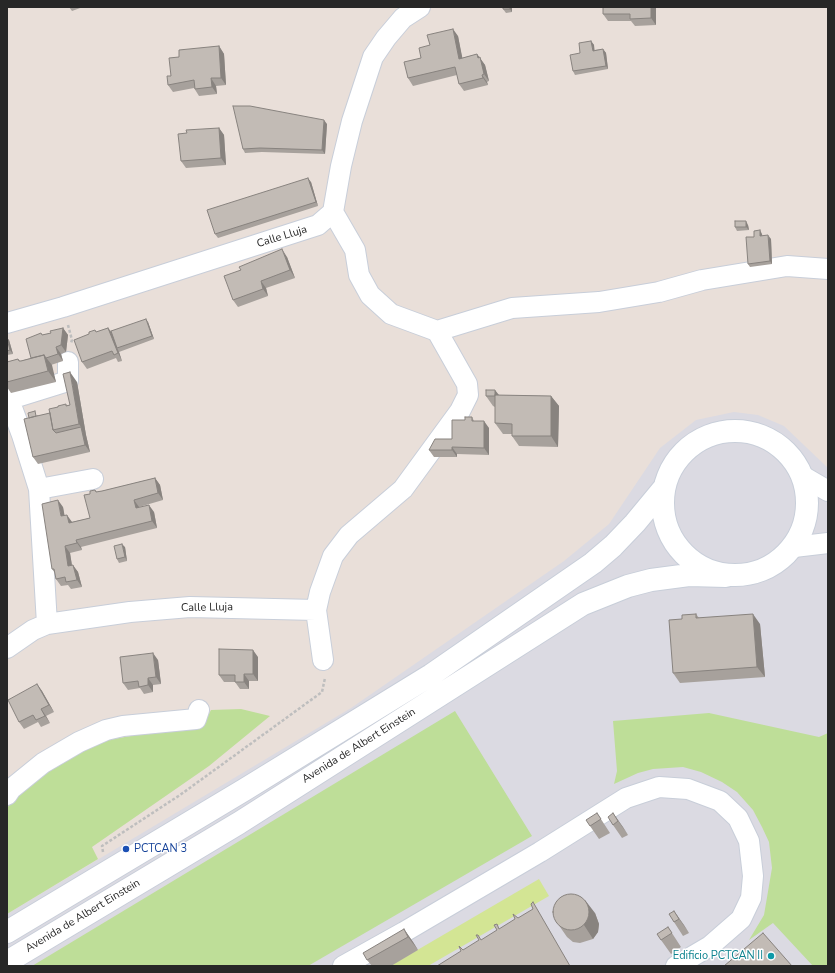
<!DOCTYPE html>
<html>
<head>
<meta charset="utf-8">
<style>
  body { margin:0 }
  #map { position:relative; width:835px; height:973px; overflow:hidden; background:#e9dfd9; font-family:"Nunito Sans",sans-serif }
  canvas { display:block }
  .frame { position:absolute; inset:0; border:8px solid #272727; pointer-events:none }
</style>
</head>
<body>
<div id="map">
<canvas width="835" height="973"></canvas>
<div class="frame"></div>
</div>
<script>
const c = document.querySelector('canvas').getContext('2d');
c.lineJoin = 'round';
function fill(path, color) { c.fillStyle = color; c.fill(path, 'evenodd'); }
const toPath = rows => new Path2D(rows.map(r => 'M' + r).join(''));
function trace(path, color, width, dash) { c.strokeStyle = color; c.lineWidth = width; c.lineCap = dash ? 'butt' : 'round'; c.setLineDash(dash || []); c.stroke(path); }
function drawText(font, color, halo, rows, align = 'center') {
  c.font = font + ' "Nunito Sans",sans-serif'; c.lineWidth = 3; c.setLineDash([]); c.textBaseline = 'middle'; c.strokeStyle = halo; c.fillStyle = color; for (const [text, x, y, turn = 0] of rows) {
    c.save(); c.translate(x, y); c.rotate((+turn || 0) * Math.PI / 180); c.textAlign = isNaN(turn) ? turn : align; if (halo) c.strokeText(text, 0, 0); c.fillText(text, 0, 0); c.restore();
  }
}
const industrial = toPath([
  [734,412,758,415,784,426,828,468,828,966,7,966,7,914,351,708,564,561,609,524,660,448,696,420]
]);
const green = toPath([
  [241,709,270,716,209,766,92,847,98,859,7,914,7,808,31,781,69,754,107,740,184,727,202,727,211,710],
  [455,711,532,836,308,966,32,966],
  [709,713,819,737,828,733,828,966,813,966,773,923,749,940,764,915,772,868,769,842,762,827,753,810,737,792,722,782,701,772,683,767,653,769,638,773,614,784,617,771,613,721]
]);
const pitch = toPath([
  [539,879,549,896,428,966,390,966]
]);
const path = toPath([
  [68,325,72,340,71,343],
  [103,852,102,846,180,795,322,692,325,678]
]);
const street = toPath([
  [7,323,63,307,318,225,333,212,341,166,352,121,373,57,386,38,403,18,420,7],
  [437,331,512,308,599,302,659,292,702,280,787,266,828,269],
  [7,399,11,405,22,435,39,489,47,624],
  [7,400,68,381,68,362],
  [804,477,828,491],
  [39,489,93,479],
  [794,547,828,543],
  [7,648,33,630,47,624,130,612,190,607,316,610],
  [323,660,316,610,320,592,333,556,349,535,403,489,460,411,468,395,467,384,437,331,391,314,370,295,359,275,355,250,333,212],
  [7,795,11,789,43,763,79,742,106,730,123,726,196,719,199,710],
  [343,966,404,932,540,852,626,798,659,787,688,789,720,801,738,818,749,841,753,876,751,898,741,919,710,946,676,966]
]);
const secondary = toPath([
  '663 503a72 72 0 1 1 144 0a72 72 0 1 1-144 0Z',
  [7,932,244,790,431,675,593,563,613,546,635,523,664,488],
  [7,962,239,823,583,604,628,586,651,580,689,575,726,576]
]);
const wall = toPath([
  [69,7,83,7,72,11],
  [503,7,512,7,512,12,506,13,503,9],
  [603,7,656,7,656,25,635,26,631,21,608,21,603,14],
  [458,36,462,58,477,54,485,65,489,81,487,82,488,85,464,91,459,84,457,75,413,86,408,78,430,45],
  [591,41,594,45,594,50,603,49,606,53,608,69,575,75,573,71,580,53],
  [219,46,224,54,226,85,216,86,217,94,199,96,194,88,173,92,168,85,171,76,179,57],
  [327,124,325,154,262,152,245,153,243,149],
  [219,128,224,135,226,165,186,168,181,161],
  [311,182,318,206,218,238,215,234],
  [748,225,749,230,737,231,735,227],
  [762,234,762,236,771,239,772,264,750,267,748,264,754,237],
  [287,257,295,278,266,288,268,296,238,307,233,300],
  [148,322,154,339,119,352,122,361,118,362,116,358,87,369,82,362,89,334,95,330,96,332,108,328,111,331],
  [63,328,68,335,66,352,61,354,63,361,51,365,56,382,11,393,7,387,7,362,18,359,20,361,31,358,42,335,51,333],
  [7,338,9,340,13,354,7,355],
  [77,382,86,435,90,452,38,464,33,457,29,418,38,415,38,416,50,413,67,405,70,405],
  [499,395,551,396,559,406,558,447,519,446,512,436,512,434,503,434,495,423,495,407,493,406,486,396],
  [472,417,474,421,489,428,489,455,457,454,457,457,434,457,429,450,452,439,465,420],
  [155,478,160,485,163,500,139,507,139,508,154,512,157,528,81,547,82,550,70,553,72,565,78,572,82,587,71,589,68,585,61,586,56,579,55,573,52,569,63,507,64,515,72,522,90,518,90,494,95,490,97,492,102,491],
  [125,547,127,561,119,563,117,559],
  [696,614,699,618,760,624,765,677,680,683,673,673,682,619],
  [258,657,258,681,249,681,249,689,240,689,235,682,224,682,219,675],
  [158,660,161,684,153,685,153,692,144,694,140,688,128,690,123,683],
  [37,684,42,691,54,712,46,716,50,723,41,727,38,722,24,729,19,722],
  [597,813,610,833,599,839,590,826],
  [613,813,628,835,622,838,613,825],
  [674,911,689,933,683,936,674,922],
  [595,913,599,924,598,932,593,939,580,943,573,942,567,937,558,924],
  [668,927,681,947,671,954,661,940],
  [404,929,413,942,418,950,391,966,372,966,367,960]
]);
const shadedWall = toPath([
  [510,7,512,7,512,12,510,9],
  [651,7,656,7,656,25,651,18],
  [453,29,458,36,464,66,459,59],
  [591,41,594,45,595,54,593,51],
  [219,46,224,54,226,85,221,78],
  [603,49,606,53,608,69,606,66],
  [477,54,485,65,489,81,484,74],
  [482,75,487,82,488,85,483,78],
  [211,78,216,86,217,94,212,87],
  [324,120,327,124,325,154,322,150],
  [219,128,224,135,226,165,221,158],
  [308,178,311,182,318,206,316,202],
  [746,221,748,225,749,230,746,227],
  [760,230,762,234,763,240,760,236],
  [768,235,771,239,772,264,770,261],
  [282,249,287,257,295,278,290,270],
  [261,281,266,288,268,296,263,289],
  [146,319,148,322,154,339,152,336],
  [63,328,68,335,66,352,61,345],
  [108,328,113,335,117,348,119,352,122,361,118,353],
  [7,338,9,340,13,354,10,350],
  [56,347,61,354,63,361,58,354],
  [44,355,52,365,56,382,48,371],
  [70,372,77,382,86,435,90,452,85,445,81,427,79,424],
  [495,390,503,400,495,396],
  [551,396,559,406,558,447,551,436],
  [484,421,489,428,489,455,484,448],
  [452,447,457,454,457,457,452,450],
  [155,478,160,485,163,500,158,493],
  [58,500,63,507,66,523,61,516],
  [134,500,139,507,141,516,136,508],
  [149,505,154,512,157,528,152,521],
  [67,515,72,522,74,530,69,523],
  [76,540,81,547,82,550,77,543],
  [122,544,125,547,127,561,125,557],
  [65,546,70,553,73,573,68,566],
  [73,565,78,572,82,587,77,580],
  [753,614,760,624,765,677,757,667],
  [253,650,258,657,258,681,253,674],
  [153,653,158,660,161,684,156,677],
  [244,674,249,681,249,689,244,682],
  [148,678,153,685,153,692,148,685],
  [37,684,42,691,54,712,49,705],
  [41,709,46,716,50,723,45,716],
  [613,813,623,827,628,835,618,821],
  [585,900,595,913,599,924,598,932,593,939,584,925],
  [674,911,684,925,689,933,679,919],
  [404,929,413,942,418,950,408,937]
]);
const building = toPath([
  [503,7,510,7,510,9,503,9,503,7],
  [603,7,651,7,651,18,630,19,630,14,603,14,603,7],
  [453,29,459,59,477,54,478,58,480,57,484,74,482,75,483,78,459,84,455,67,408,78,404,62,421,58,419,48,430,45,427,35,453,29],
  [591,41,593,51,603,49,606,66,573,71,570,55,580,53,579,43,591,41],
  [219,46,221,78,211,78,212,87,195,89,194,80,168,85,167,76,171,76,169,58,179,57,179,50,219,46],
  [233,106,250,106,324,120,322,150,260,148,243,149,233,106],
  [219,128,221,158,181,161,178,134,187,133,186,130,219,128],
  [308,178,316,202,215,234,207,210,308,178],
  [735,221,746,221,746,227,735,227,735,221],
  [760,230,760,236,768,235,770,261,748,264,746,237,754,237,754,231,760,230],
  [282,249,290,270,261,281,263,289,233,300,224,276,241,270,239,267,282,249],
  [146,319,152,336,117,348,111,331,146,319],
  [63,328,61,345,56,347,58,354,46,358,44,355,31,358,26,339,41,333,42,335,51,333,50,331,63,328],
  [108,328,118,353,114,355,112,351,82,362,74,340,89,334,89,332,95,330,96,332,108,328],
  [7,339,10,350,7,351,7,339],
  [44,355,48,371,7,382,7,362,18,359,19,361,21,361,44,355],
  [70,372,79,424,53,430,49,409,58,407,58,406,66,404,66,406,70,405,63,374,70,372],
  [486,390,495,390,495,396,486,396,486,390],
  [495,395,551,396,551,436,512,436,512,424,495,423,495,395],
  [35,411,36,416,29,418,28,413,35,411],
  [50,413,53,430,56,433,81,427,85,445,33,457,24,419,50,413],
  [465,417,472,417,472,421,484,421,484,448,452,447,452,450,429,450,435,439,452,439,452,420,465,420,465,417],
  [155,478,158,493,134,500,136,508,149,505,152,521,76,540,77,543,65,546,68,566,73,565,77,580,66,582,65,577,56,579,54,569,52,569,42,504,58,500,61,516,67,515,69,523,90,518,84,495,90,494,90,491,95,490,96,492,102,491,155,478],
  [122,544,125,557,117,559,114,546,122,544],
  [696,614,696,618,753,614,757,667,673,673,669,620,682,619,682,615,696,614],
  [219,649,253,650,253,674,244,674,244,682,235,682,235,675,219,675,219,649],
  [153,653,156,677,148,678,148,685,139,687,138,681,123,683,120,657,153,653],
  [37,684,49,705,41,709,45,716,36,720,33,715,19,722,8,700,37,684],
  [597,813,601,819,590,826,586,820,597,813],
  [613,813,618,821,613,825,608,817,613,813],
  '553 912a18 18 0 1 1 36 0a18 18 0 1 1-36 0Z',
  [533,902,570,966,437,966,461,951,459,946,463,950,479,940,476,935,478,935,481,940,497,930,494,925,497,924,499,929,515,919,513,914,518,918,533,909,531,904,533,902],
  [674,911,679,919,674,922,669,914,674,911],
  [668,927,672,933,661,940,657,934,668,927],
  [404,929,408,937,367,960,363,953,404,929],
  [763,933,792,966,724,966,763,933]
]);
const markers = [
  [126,849,4,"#1a4fb4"],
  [771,956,4,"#0f9aa8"]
];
const streetNames = [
  ["Calle Lluja",282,237,-17],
  ["Calle Lluja",207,608,-1],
  ["Avenida de Albert Einstein",359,746,-32],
  ["Avenida de Albert Einstein",83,916,-31]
];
const transitNames = [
  ["PCTCAN 3",134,849]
];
const cultureNames = [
  ["Edificio PCTCAN II",763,956]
];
fill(industrial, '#dbdae2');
fill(green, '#bede98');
fill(pitch, '#d3e594');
trace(street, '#c8ced9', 22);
trace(secondary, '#c8ced9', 24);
trace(path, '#bebebe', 2.5, [3, 2]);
trace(street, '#fff', 20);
trace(secondary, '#fff', 22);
fill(wall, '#a7a19c');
fill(shadedWall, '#88837f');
fill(building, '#c2bbb5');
trace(building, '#88837f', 1);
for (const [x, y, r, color] of markers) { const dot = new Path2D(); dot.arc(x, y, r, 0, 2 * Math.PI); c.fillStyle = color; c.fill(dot); trace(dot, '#fff', 1.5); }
drawText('11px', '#272727', '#fff', streetNames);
drawText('11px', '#164399', '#fff', transitNames, 'left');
drawText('11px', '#0d838f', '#fff', cultureNames, 'right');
</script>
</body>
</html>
